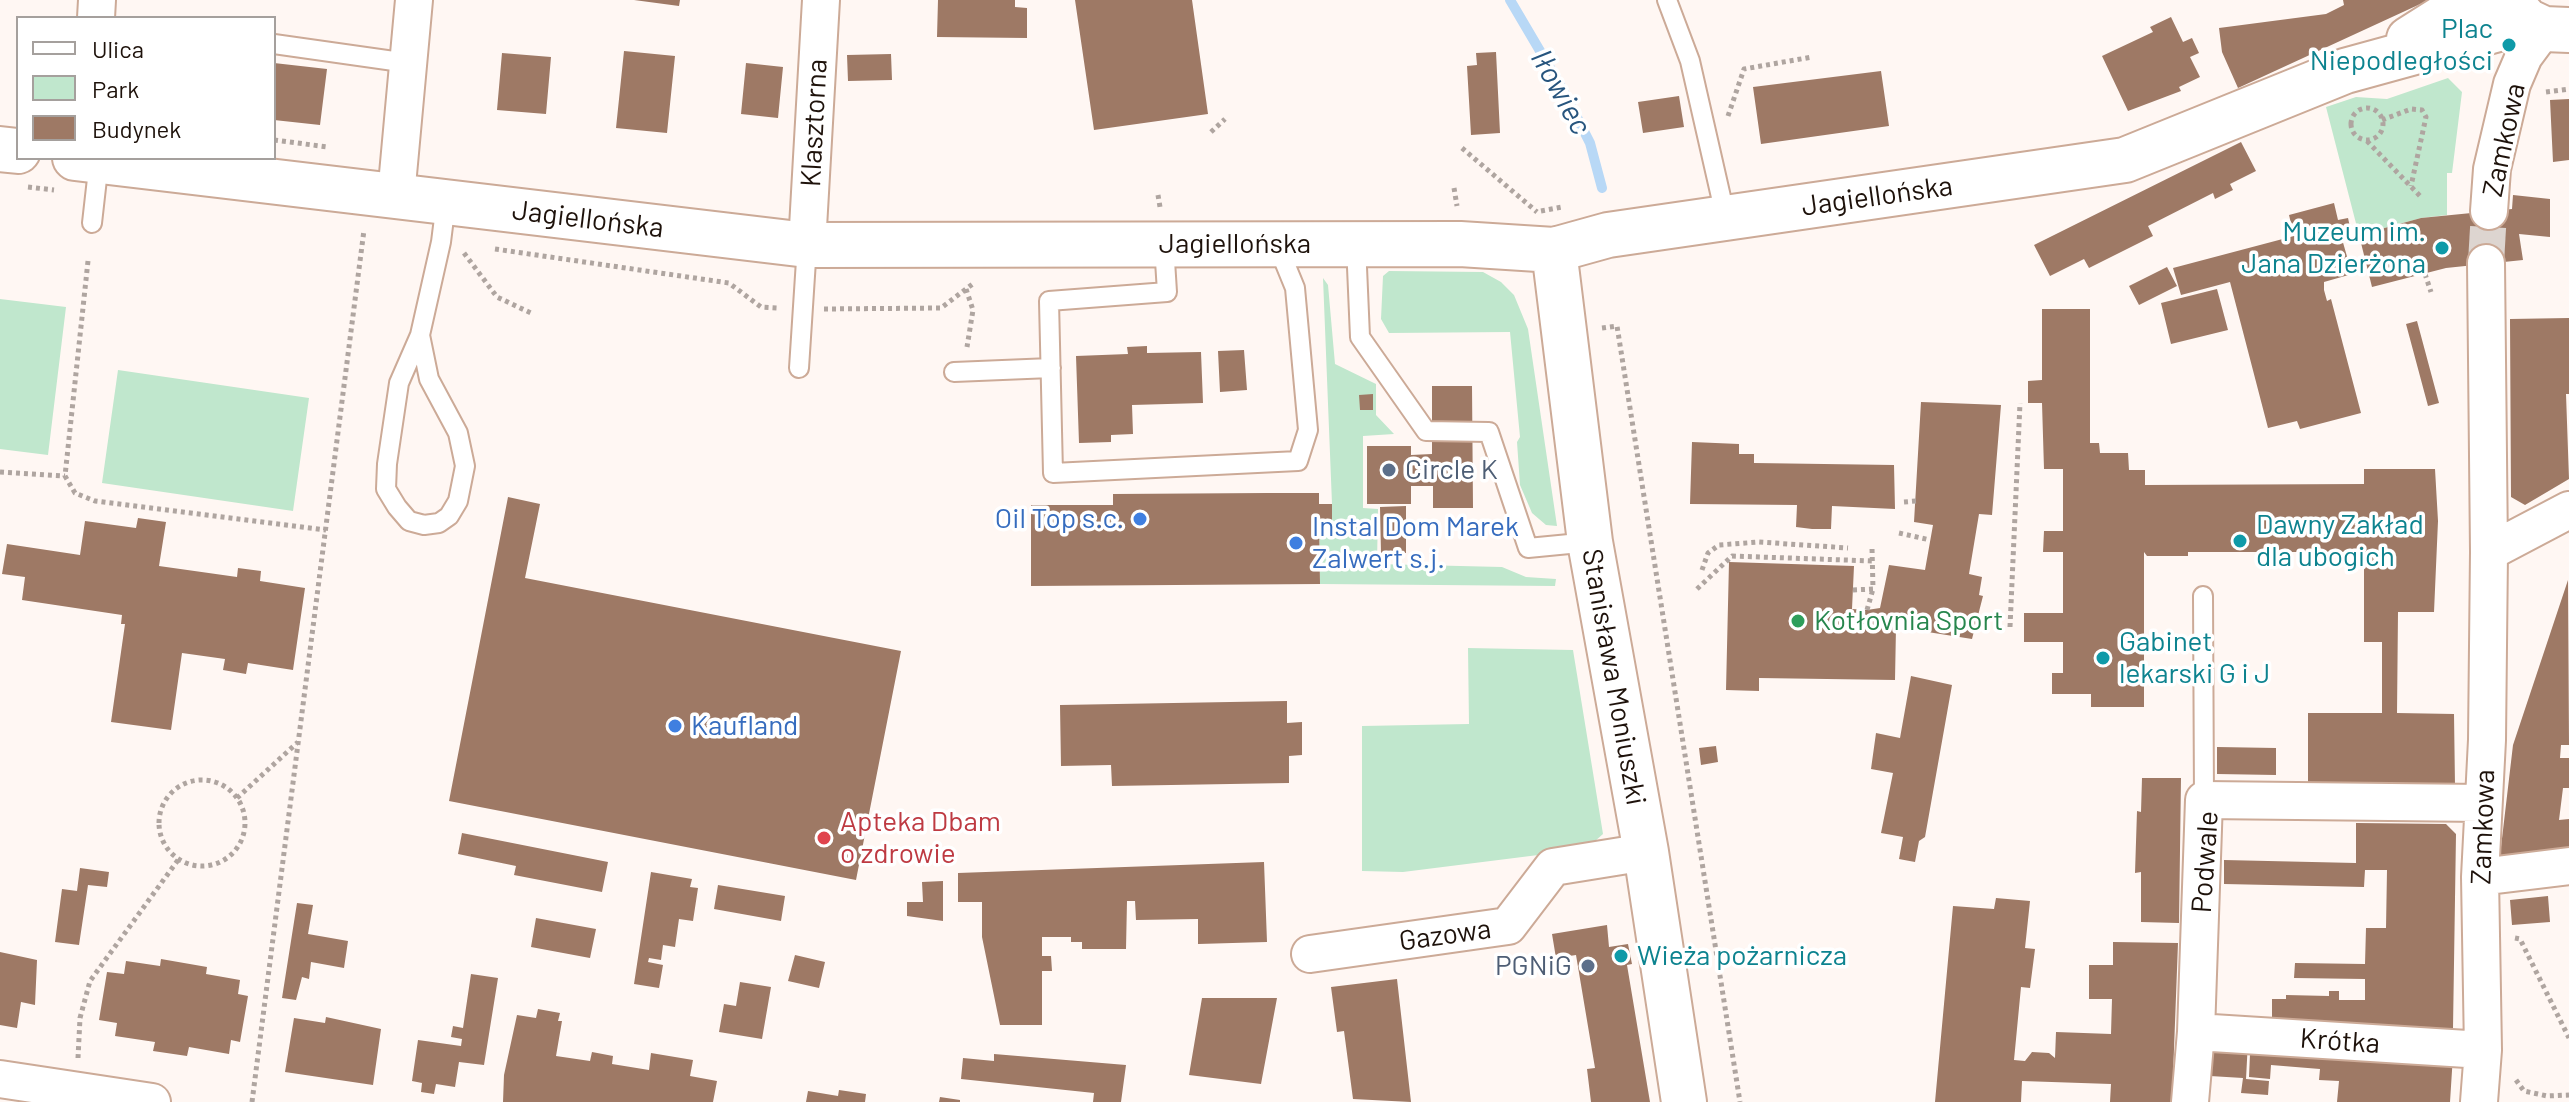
<!DOCTYPE html>
<html>
<head>
<meta charset="utf-8">
<style>
  body { margin:0 }
  #map { position:relative; width:2569px; height:1102px; overflow:hidden; background:#fff7f3; font-family:Barlow,sans-serif }
  canvas { display:block }
  .legend { position:absolute; left:16px; top:16px; width:260px; height:144px; box-sizing:border-box; background:#fff; border:2px solid #a5a09d; margin:0; padding:10px 14px; list-style:none; font-size:24px; color:#1e120b }
  .legend li { display:flex; align-items:center; gap:16px; height:40px }
  .legend b { width:40px; border:2px solid #a5a09d }
</style>
</head>
<body>
<div id="map">
<canvas width="2569" height="1102"></canvas>
<ul class="legend">
<li><b style="height:10px;background:#fff"></b>Ulica</li>
<li><b style="height:22px;background:#c0e7cd"></b>Park</li>
<li><b style="height:22px;background:#9e7965"></b>Budynek</li>
</ul>
</div>
<script>
const c = document.querySelector('canvas').getContext('2d');
c.lineJoin = 'round';
function fill(path, color) { c.fillStyle = color; c.fill(path, 'evenodd'); }
const toPath = rows => new Path2D(rows.map(r => 'M' + r).join(''));
function trace(path, color, width, dash) { c.strokeStyle = color; c.lineWidth = width; c.lineCap = dash ? 'butt' : 'round'; c.setLineDash(dash || []); c.stroke(path); }
function drawText(font, color, halo, rows, align = 'center') {
  c.font = font + ' Barlow,sans-serif'; c.lineWidth = 7; c.setLineDash([]); c.textBaseline = 'middle'; c.strokeStyle = halo; c.fillStyle = color; for (const [text, x, y, turn = 0] of rows) {
    c.save(); c.translate(x, y); c.rotate((+turn || 0) * Math.PI / 180); c.textAlign = isNaN(turn) ? turn : align; if (halo) c.strokeText(text, 0, 0); c.fillText(text, 0, 0); c.restore();
  }
}
const green = toPath([
  [2448,78,2462,92,2452,173,2447,173,2447,215,2421,218,2359,235,2326,107,2356,97,2387,99],
  [1389,271,1483,272,1501,282,1514,295,1528,329,1557,526,1546,525,1532,513,1520,485,1517,442,1520,437,1510,332,1389,333,1381,319,1383,276],
  [1323,278,1328,285,1335,364,1376,384,1376,415,1394,434,1363,436,1363,508,1378,509,1377,564,1502,567,1526,577,1556,579,1555,586,1320,584,1319,520,1332,519,1332,504],
  [0,299,66,307,48,455,0,449],
  [118,370,309,398,293,511,102,483],
  [1468,648,1573,650,1603,834,1586,849,1403,872,1362,871,1362,726,1469,724]
]);
const stream = toPath([
  [1510,0,1563,90,1590,143,1602,188]
]);
const building = toPath([
  [634,0,680,0,679,6],
  [938,0,1015,0,1015,7,1027,8,1027,38,937,37],
  [1075,0,1192,0,1208,114,1094,130],
  [2343,0,2429,0,2238,88,2222,52,2219,28,2326,14,2344,5],
  [2171,17,2183,42,2192,38,2199,53,2190,57,2200,77,2179,87,2181,91,2128,111,2102,56,2153,32,2150,27],
  [624,51,675,56,667,133,616,128],
  [1496,52,1500,133,1471,135,1467,66,1477,65,1476,53],
  [502,53,551,57,546,114,497,110],
  [891,54,892,80,848,81,847,55],
  [274,63,327,69,320,125,274,120],
  [746,63,783,67,778,118,741,114],
  [1881,71,1889,126,1761,144,1753,87],
  [1679,96,1684,127,1643,133,1638,102],
  [2569,99,2569,160,2553,162,2550,100],
  [2241,142,2256,171,2230,184,2233,190,2215,199,2213,193,2148,226,2153,236,2089,268,2084,259,2050,276,2034,245],
  [2513,195,2550,199,2550,237,2519,234,2523,260,2446,268,2372,287,2359,235,2421,218,2512,209],
  [2334,203,2338,220,2348,218,2352,236,2342,239,2352,274,2324,282,2324,290,2327,301,2331,299,2361,413,2300,429,2297,421,2268,428,2230,282,2181,295,2173,268,2294,236,2289,215],
  [2167,267,2177,286,2139,305,2129,286],
  [2217,289,2228,330,2171,344,2161,303],
  [2042,309,2090,309,2090,443,2099,443,2100,453,2128,453,2129,470,2145,470,2145,485,2364,484,2364,469,2435,469,2438,521,2434,612,2398,612,2397,713,2454,714,2455,786,2308,786,2308,713,2382,713,2382,642,2364,642,2364,552,2188,552,2188,556,2147,556,2144,552,2144,707,2091,707,2091,694,2052,694,2052,673,2063,673,2063,642,2024,642,2024,613,2063,613,2063,552,2043,552,2044,531,2063,531,2063,469,2044,469,2042,403,2028,403,2028,381,2042,380],
  [2569,318,2569,394,2566,394,2569,479,2525,505,2511,497,2510,319],
  [2417,321,2439,403,2428,406,2406,324],
  [1147,346,1147,353,1201,352,1203,403,1132,405,1133,434,1111,435,1111,442,1079,443,1076,356,1128,354,1127,347],
  [1244,350,1247,390,1220,392,1218,351],
  [1432,386,1472,386,1473,508,1433,508,1433,486,1411,486,1411,504,1367,504,1367,446,1411,446,1411,455,1432,454],
  [1373,394,1373,410,1360,410,1359,395],
  [1921,402,2001,405,1992,515,1979,514,1969,574,1982,577,1979,595,1983,596,1972,639,1896,627,1895,680,1759,678,1759,691,1726,690,1729,562,1854,566,1852,609,1867,610,1880,608,1889,565,1925,570,1933,525,1914,522],
  [1692,442,1739,444,1739,454,1754,454,1754,463,1894,465,1895,509,1832,506,1831,529,1812,529,1796,527,1797,505,1690,504],
  [1267,493,1319,493,1319,504,1332,504,1332,520,1319,520,1320,584,1031,586,1031,505,1113,505,1113,494],
  [508,497,540,504,525,578,901,651,856,880,449,801],
  [1406,506,1406,553,1381,553,1380,507],
  [138,518,166,522,159,566,237,577,238,568,261,571,260,581,305,588,293,670,248,663,246,674,223,670,225,659,182,653,171,730,111,722,125,624,121,624,122,615,22,600,25,577,2,574,7,544,80,555,85,521,136,528],
  [2568,580,2569,745,2561,745,2560,758,2569,758,2569,788,2563,788,2559,820,2569,819,2569,859,2499,864,2513,745],
  [1911,676,1952,685,1925,837,1919,841,1915,862,1899,859,1903,837,1881,833,1893,773,1871,769,1876,733,1900,738],
  [1287,701,1287,723,1302,722,1302,755,1289,756,1289,783,1112,786,1111,765,1061,766,1060,705],
  [1716,746,1718,762,1701,765,1699,748],
  [2217,747,2276,748,2276,775,2217,774],
  [2142,778,2181,778,2179,923,2141,922,2141,872,2135,873,2137,811,2141,812],
  [2356,823,2446,824,2456,834,2453,1028,2444,1039,2272,1029,2272,999,2286,999,2286,995,2329,996,2329,991,2339,991,2339,1000,2365,1000,2365,979,2294,978,2295,963,2365,964,2366,928,2386,928,2387,870,2365,870,2364,887,2224,884,2224,860,2356,863],
  [462,833,608,862,602,892,514,875,516,866,458,854],
  [1264,862,1267,942,1198,944,1198,919,1136,920,1135,901,1127,901,1126,949,1082,949,1082,942,1071,942,1071,937,1042,937,1042,956,1051,956,1052,971,1042,971,1042,1025,1000,1025,982,937,982,902,958,902,958,873],
  [80,868,109,872,107,887,88,885,79,945,55,942,62,889,77,891],
  [651,872,692,879,690,887,698,888,693,921,679,919,675,947,663,945,661,960,649,958,648,962,663,965,659,988,634,984],
  [943,881,943,921,907,916,907,902,923,902,922,882],
  [718,885,785,896,781,921,714,909],
  [2548,896,2550,922,2512,925,2510,900],
  [1996,898,2030,901,2025,948,2035,949,2030,988,2021,987,2014,1060,2025,1061,2032,1052,2049,1053,2055,1058,2056,1032,2111,1034,2112,999,2089,999,2089,965,2113,965,2113,942,2178,943,2172,1102,2110,1102,2111,1084,2022,1081,2021,1102,1935,1102,1953,906,1994,909],
  [297,903,313,905,308,934,348,941,344,968,311,962,309,979,302,977,296,1000,282,998],
  [536,918,596,929,590,958,531,947],
  [1607,925,1609,947,1628,944,1632,964,1627,965,1650,1102,1591,1102,1587,1069,1595,1068,1576,955,1556,958,1552,934],
  [0,952,37,960,35,1005,21,1002,17,1028,0,1025],
  [795,955,825,962,819,988,788,981],
  [161,959,207,967,206,974,240,980,238,994,248,996,240,1042,231,1040,229,1054,189,1047,187,1056,153,1051,155,1042,115,1036,117,1023,99,1020,107,972,124,974,126,961,160,966],
  [471,974,498,978,484,1065,459,1062,455,1087,436,1084,434,1094,421,1092,422,1083,412,1081,418,1040,461,1046,462,1039,451,1037,453,1026,463,1028],
  [1397,979,1411,1102,1353,1099,1344,1031,1337,1032,1331,987],
  [740,982,771,987,762,1039,719,1032,724,1004,736,1006],
  [1202,998,1277,998,1261,1084,1189,1075],
  [538,1009,560,1013,558,1021,562,1021,556,1056,590,1061,592,1052,613,1056,612,1064,649,1070,651,1053,693,1060,690,1076,717,1081,713,1102,503,1102,504,1075,517,1015,536,1018],
  [326,1017,381,1029,373,1085,285,1072,294,1018,325,1023],
  [2213,1038,2248,1041,2246,1079,2269,1081,2268,1095,2241,1093,2243,1078,2210,1076],
  [2266,1042,2453,1055,2450,1102,2337,1102,2339,1081,2319,1080,2320,1069,2271,1065,2270,1079,2249,1077,2250,1054,2266,1055],
  [994,1054,1126,1065,1121,1102,1093,1102,1094,1093,961,1079,963,1058,994,1061],
  [839,1090,866,1094,865,1102,806,1102,808,1091,838,1096],
  [940,1097,960,1100,960,1102,939,1102]
]);
const minorTunnel = toPath([
  [2486,263,2489,211]
]);
const path = toPath([
  [2546,92,2569,89],
  '2351 124a16 16 0 1 1 32 0a16 16 0 1 1-32 0Z',
  [1728,116,1744,69,1812,57],
  [2382,120,2411,109,2422,110,2426,117,2411,186],
  [1211,132,1225,119],
  [274,140,328,147],
  [2367,141,2421,197],
  [1462,148,1537,212],
  [28,187,54,190],
  [1454,188,1457,206],
  [1158,195,1160,207],
  [1541,211,1562,207],
  [495,249,729,283,761,307,778,308],
  [464,253,497,297,533,314],
  [88,261,65,476,75,493,95,501,326,530],
  [2425,274,2431,292],
  [966,289,973,310,967,347],
  [824,309,941,308,974,283],
  [1602,328,1617,326,1740,1102],
  [0,472,65,476],
  [1904,502,1916,501],
  [1899,533,1930,540],
  [1702,570,1708,553,1719,545,1759,542,1848,548],
  [1697,589,1732,556,1873,561],
  [1853,590,1873,589,1872,548],
  [1867,610,1873,589],
  [2010,627,2020,403],
  '159 823a43 43 0 1 1 86 0a43 43 0 1 1-86 0Z',
  [237,798,298,742],
  [2515,938,2520,939,2569,1038],
  [78,1058,80,1018,90,981,178,860],
  [2516,1080,2524,1091,2547,1096,2569,1095],
  [252,1102,364,230]
]);
const service = toPath([
  [1667,0,1690,61,1726,219],
  [274,44,408,63],
  [92,223,99,161],
  [1356,244,1360,337,1426,431,1489,432,1528,548,1590,542],
  [1164,245,1167,292,1049,301,1053,473,1298,461,1308,430,1295,288,1277,244],
  [420,335,429,379,458,433,465,466,458,501,449,516,439,523,424,525,409,521,397,507,386,489,387,464,399,383,420,335,441,242,446,202],
  [799,368,807,245],
  [954,372,1051,368],
  [2203,596,2204,800]
]);
const minor = toPath([
  [96,18,97,0],
  [396,196,414,0],
  [2489,211,2492,169,2512,84,2524,56,2544,29],
  [807,245,821,0],
  [2489,552,2569,510],
  [2480,877,2569,866],
  [1310,954,1508,926,1553,867,1646,852],
  [2196,1032,2483,1050],
  [0,1079,152,1102],
  [2190,1102,2196,1032,2204,800,2483,803],
  [2479,1102,2483,1050,2480,877,2487,740,2489,552,2486,263]
]);
const tertiary = toPath([
  [2409,39,2471,0],
  [0,149,18,151],
  [75,158,807,245,1460,244,1554,250,1608,235,2125,160,2345,71,2527,21],
  [1554,250,1590,542,1646,852,1684,1102]
]);
const secondary = toPath([
  [2508,0,2527,21,2544,29,2569,30]
]);
const markers = [
  [2509,45,8,"#0f9aa8"],
  [2442,248,8,"#0f9aa8"],
  [1389,470,8,"#5c6f8a"],
  [1140,519,8,"#3f7fe0"],
  [2240,541,8,"#0f9aa8"],
  [1296,543,8,"#3f7fe0"],
  [1798,621,8,"#2e9e5b"],
  [2103,658,8,"#0f9aa8"],
  [675,726,8,"#3f7fe0"],
  [824,838,8,"#e0444e"],
  [1621,956,8,"#0f9aa8"],
  [1588,966,8,"#5c6f8a"]
];
const cultureNames = [
  ["Plac",2493,29,"right"],
  ["Niepodległości",2493,61,"right"],
  ["Muzeum im.",2426,232,"right"],
  ["Jana Dzierżona",2426,264,"right"],
  ["Dawny Zakład",2256,525],
  ["dla ubogich",2256,557],
  ["Gabinet",2119,642],
  ["lekarski G i J",2119,674],
  ["Wieża pożarnicza",1637,956]
];
const streetNames = [
  ["Klasztorna",814,123,-87],
  ["Zamkowa",2504,140,-78],
  ["Jagiellońska",1877,196,-8],
  ["Jagiellońska",588,219,7],
  ["Jagiellońska",1235,244],
  ["Stanisława Moniuszki",1614,677,80],
  ["Zamkowa",2483,827,-88],
  ["Podwale",2205,862,-86],
  ["Gazowa",1445,935,-8],
  ["Krótka",2340,1041,4]
];
const serviceNames = [
  ["Circle K",1405,470],
  ["PGNiG",1572,966,"right"]
];
const shopNames = [
  ["Oil Top s.c.",1124,519,"right"],
  ["Instal Dom Marek",1312,527],
  ["Zalwert s.j.",1312,559],
  ["Kaufland",691,726]
];
const leisureNames = [
  ["Kotłovnia Sport",1814,621]
];
const healthNames = [
  ["Apteka Dbam",840,822],
  ["o zdrowie",840,854]
];
const waterNames = [
  ["Iłowiec",1561,92,61]
];
fill(green, '#c0e7cd');
trace(stream, '#b8d8f6', 10);
fill(building, '#9e7965');
trace(minorTunnel, '#ddd5d0', 36, [36, 18]);
trace(service, '#ccaa97', 22);
trace(minor, '#ccaa97', 40);
trace(tertiary, '#ccaa97', 48);
trace(secondary, '#ccaa97', 48);
trace(path, '#afa5a0', 5, [4, 4]);
trace(service, '#fff', 18);
trace(minor, '#fff', 36);
trace(tertiary, '#fff', 44);
trace(secondary, '#fff', 44);
for (const [x, y, r, color] of markers) { const dot = new Path2D(); dot.arc(x, y, r, 0, 2 * Math.PI); c.fillStyle = color; c.fill(dot); trace(dot, '#fff', 3); }
drawText('28px', '#0d838f', '#fff', cultureNames, 'left');
drawText('28px', '#1e120b', '#fff', streetNames);
drawText('28px', '#4e5e75', '#fff', serviceNames, 'left');
drawText('28px', '#366cbe', '#fff', shopNames, 'left');
drawText('28px', '#27864d', '#fff', leisureNames, 'left');
drawText('28px', '#be3a42', '#fff', healthNames, 'left');
drawText('italic 30px', '#27557e', '#fff', waterNames);
</script>
</body>
</html>
